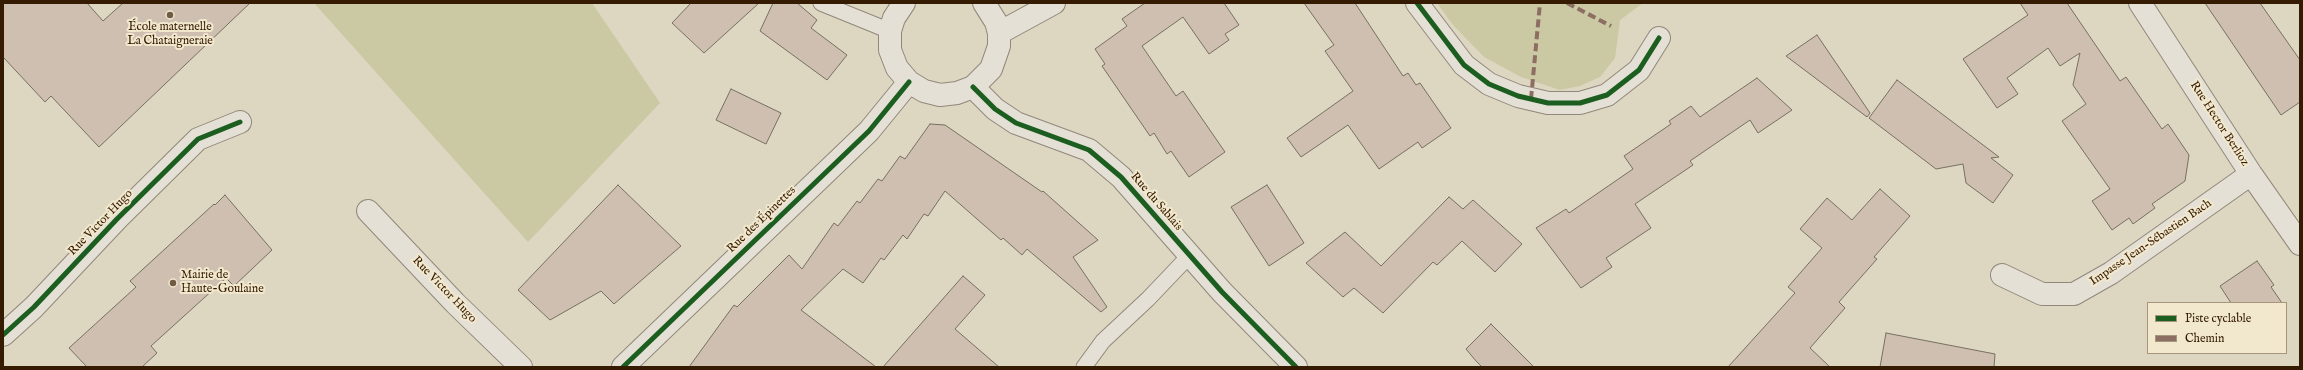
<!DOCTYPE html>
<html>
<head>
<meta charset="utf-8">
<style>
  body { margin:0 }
  #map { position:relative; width:2303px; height:370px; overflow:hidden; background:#ddd6c1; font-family:"IM FELL English",serif }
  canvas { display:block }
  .frame { position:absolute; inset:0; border:4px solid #351b02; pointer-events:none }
  .legend { position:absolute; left:2147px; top:302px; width:140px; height:52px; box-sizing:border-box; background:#f1e8ce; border:1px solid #a6967c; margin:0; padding:5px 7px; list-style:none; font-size:12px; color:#351b02 }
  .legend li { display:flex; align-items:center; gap:8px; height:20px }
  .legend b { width:20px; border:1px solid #a6967c }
</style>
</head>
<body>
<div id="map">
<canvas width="2303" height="370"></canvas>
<div class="frame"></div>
<ul class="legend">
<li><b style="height:5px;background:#1b5e20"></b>Piste cyclable</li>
<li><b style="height:5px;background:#8d6e63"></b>Chemin</li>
</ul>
</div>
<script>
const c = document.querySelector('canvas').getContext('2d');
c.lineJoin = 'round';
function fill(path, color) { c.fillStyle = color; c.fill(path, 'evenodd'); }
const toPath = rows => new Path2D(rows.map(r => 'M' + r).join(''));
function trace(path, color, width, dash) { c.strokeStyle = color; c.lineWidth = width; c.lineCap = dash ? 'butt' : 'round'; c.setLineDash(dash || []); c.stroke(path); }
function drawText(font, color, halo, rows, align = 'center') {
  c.font = font + ' "IM FELL English",serif'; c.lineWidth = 4; c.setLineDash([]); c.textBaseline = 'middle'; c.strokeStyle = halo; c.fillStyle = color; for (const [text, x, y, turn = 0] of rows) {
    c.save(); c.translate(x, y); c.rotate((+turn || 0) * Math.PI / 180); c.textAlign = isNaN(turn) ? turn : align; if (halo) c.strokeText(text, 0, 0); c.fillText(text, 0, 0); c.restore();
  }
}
const green = toPath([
  [314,3,592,3,660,103,528,242],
  [1437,3,1643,3,1620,20,1615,58,1600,77,1580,86,1560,90,1521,77,1484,57,1453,25]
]);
const building = toPath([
  [3,3,87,3,103,21,123,3,250,3,99,147,51,96,45,102,3,57,3,3],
  [691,3,759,3,704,53,672,23,691,3],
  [773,3,797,3,817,20,811,28,847,55,827,80,760,31,773,3],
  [1145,3,1224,3,1239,25,1225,34,1229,40,1209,54,1183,17,1142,46,1176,96,1183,91,1225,152,1189,177,1171,151,1167,154,1154,133,1150,136,1102,66,1105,64,1095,49,1127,26,1122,19,1145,3],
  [1304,3,1355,3,1403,76,1408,73,1416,85,1420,83,1451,128,1422,148,1418,142,1379,169,1348,125,1301,157,1287,138,1353,91,1325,51,1334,45,1304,3],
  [2020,3,2067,3,2120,81,2126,77,2162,129,2168,124,2189,155,2185,181,2152,204,2155,208,2133,224,2129,218,2112,230,2092,201,2110,189,2062,121,2086,104,2073,85,2080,53,2060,66,2048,48,2007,78,2018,94,1997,108,1963,59,2028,15,2020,3],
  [2205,3,2260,3,2300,60,2300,102,2281,115,2205,3],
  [1817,35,1870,113,1867,117,1786,56,1817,35],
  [1757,78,1792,110,1758,133,1750,120,1690,161,1693,165,1635,204,1651,228,1606,258,1612,267,1581,288,1536,228,1566,209,1569,213,1633,169,1624,156,1671,124,1669,121,1691,106,1700,117,1757,78],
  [1897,80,1999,157,1991,158,2013,175,1993,203,1966,183,1963,164,1936,169,1869,118,1897,80],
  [731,89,781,113,766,144,716,120,731,89],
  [930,124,945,125,1042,192,1043,191,1098,240,1073,257,1107,307,1101,312,1027,249,1022,255,1003,238,1001,240,945,191,928,216,924,214,907,239,903,235,884,260,881,258,863,283,843,269,801,310,876,367,689,367,734,305,737,307,789,255,802,269,834,223,838,226,857,201,860,203,878,179,882,181,900,156,905,159,930,124],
  [618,185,681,246,614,304,601,291,550,320,518,290,618,185],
  [1267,185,1304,243,1269,266,1231,207,1267,185],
  [1880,189,1910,216,1874,257,1877,259,1839,302,1845,308,1810,348,1830,367,1728,367,1795,293,1788,287,1822,248,1800,229,1827,198,1852,220,1880,189],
  [225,195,272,250,234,286,226,278,151,346,157,353,142,367,87,367,69,348,136,287,130,281,214,204,215,205,225,195],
  [1449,197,1463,209,1473,200,1522,244,1495,272,1462,241,1437,265,1433,262,1383,313,1354,288,1343,297,1306,263,1345,232,1381,266,1449,197],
  [2257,261,2274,285,2271,287,2282,303,2231,303,2220,286,2257,261],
  [963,276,985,295,955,329,999,367,883,367,963,276],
  [1491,324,1534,367,1482,367,1476,361,1466,349,1491,324],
  [1886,333,1995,354,1994,367,1880,367,1886,333]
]);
const service = toPath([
  [821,3,890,31],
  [1084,367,1103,341,1148,299,1189,256]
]);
const minor = toPath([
  [1417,3,1464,65,1489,84,1518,96,1548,103,1580,103,1607,95,1639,70,1659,38],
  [2140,3,2251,174,2300,244],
  [999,33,1054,3],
  [973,87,995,109,1016,123,1089,150,1121,177,1222,292,1296,367],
  [368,211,455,303,521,367],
  [2002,275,2042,294,2074,294,2111,273,2251,174],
  [3,335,34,307,117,219,198,139,240,122]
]);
const tertiary = toPath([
  [904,3,894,18,890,31,890,50,897,68,909,82,924,91,940,95,957,93,973,87,991,69,999,46,999,33,996,22,984,3],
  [623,367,869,131,909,82]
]);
const quiet = toPath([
  [1567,3,1611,26],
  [1531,99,1540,3]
]);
const cycleway = toPath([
  [1417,3,1464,65,1489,84,1518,96,1548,103,1580,103,1607,95,1639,70,1659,38],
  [973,87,995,109,1016,123,1089,150,1121,177,1222,292,1296,367],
  [3,335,34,307,117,219,198,139,240,122],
  [623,367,869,131,909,82]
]);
const markers = [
  [170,15,4,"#705c45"],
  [173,283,4,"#705c45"]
];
const poiNames = [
  ["École maternelle",170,28],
  ["La Chataigneraie",170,42],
  ["Mairie de",181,276,"left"],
  ["Haute-Goulaine",181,290,"left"]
];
const streetNames = [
  ["Rue Hector Berlioz",2219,124,57],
  ["Rue du Sablais",1156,202,49],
  ["Rue des Épinettes",762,220,-44],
  ["Rue Victor Hugo",101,223,-46],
  ["Impasse Jean-Sébastien Bach",2151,243,-34],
  ["Rue Victor Hugo",444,290,46]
];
fill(green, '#cac9a3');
fill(building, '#cebfb1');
trace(building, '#776f61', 1);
trace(service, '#90887a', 17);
trace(minor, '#90887a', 24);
trace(tertiary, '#90887a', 24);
trace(service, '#e5e0d5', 15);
trace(minor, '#e5e0d5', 22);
trace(tertiary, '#e5e0d5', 22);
trace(quiet, '#8d6e63', 4, [8, 4]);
trace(cycleway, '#1b5e20', 5);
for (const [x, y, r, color] of markers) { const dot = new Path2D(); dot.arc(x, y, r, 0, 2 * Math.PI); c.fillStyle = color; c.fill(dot); trace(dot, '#f1e8ce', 1.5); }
drawText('12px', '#351b02', '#f1e8ce', poiNames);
drawText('12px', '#351b02', '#f1e8ce', streetNames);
</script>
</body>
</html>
